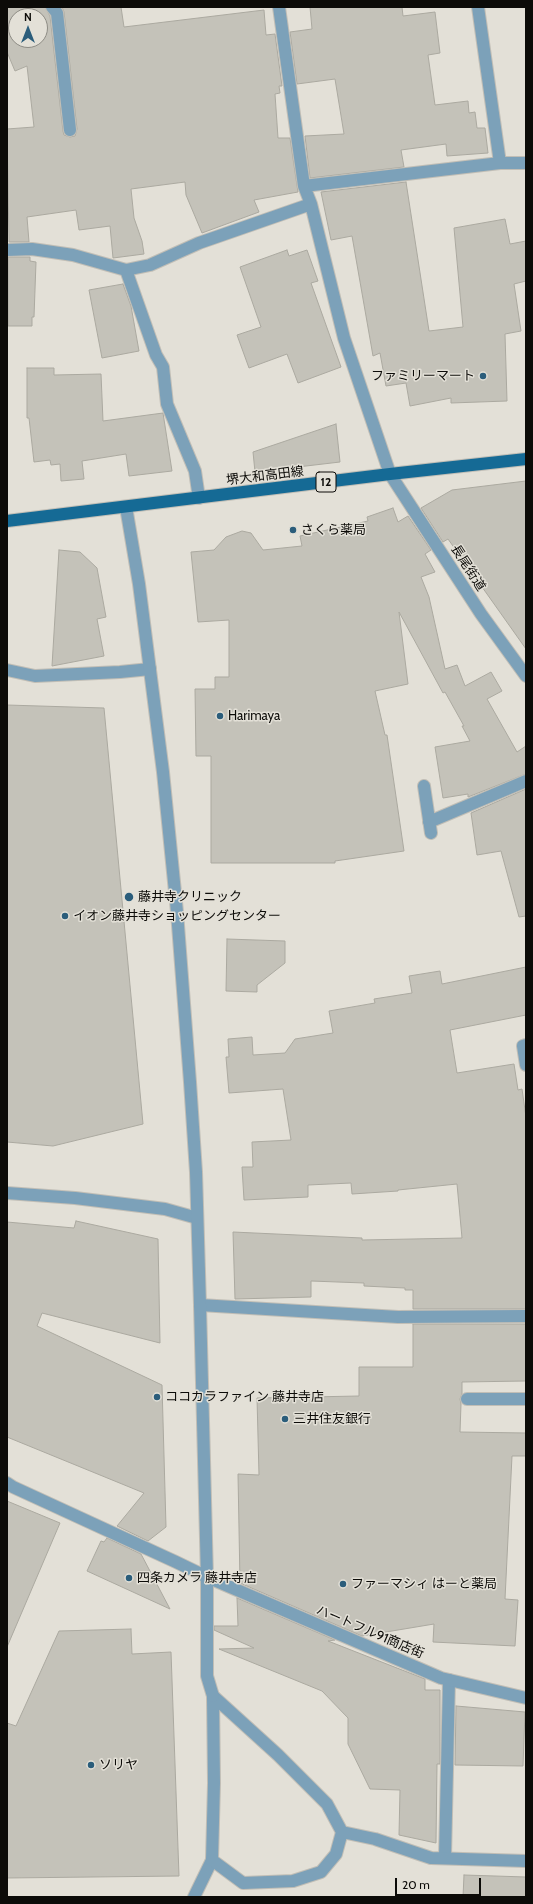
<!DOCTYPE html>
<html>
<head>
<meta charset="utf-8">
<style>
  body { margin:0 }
  #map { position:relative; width:533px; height:1904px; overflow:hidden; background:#e3e0d7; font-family:Cabin,sans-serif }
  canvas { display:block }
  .frame { position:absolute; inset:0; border:8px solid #0c0b08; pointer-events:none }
  .north { position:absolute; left:8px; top:8px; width:40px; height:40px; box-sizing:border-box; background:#e3e0d7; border:1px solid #8d8b84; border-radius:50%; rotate:0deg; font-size:11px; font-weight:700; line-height:16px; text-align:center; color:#0c0b08 }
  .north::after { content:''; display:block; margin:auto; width:14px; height:18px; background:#2b5d7b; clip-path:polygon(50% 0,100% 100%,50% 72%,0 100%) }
  .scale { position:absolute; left:395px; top:1878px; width:86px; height:18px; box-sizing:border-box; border:2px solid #0c0b08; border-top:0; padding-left:5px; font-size:12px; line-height:14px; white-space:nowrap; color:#0c0b08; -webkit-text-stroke:3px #e3e0d7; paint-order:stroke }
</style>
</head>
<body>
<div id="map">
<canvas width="533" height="1904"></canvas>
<div class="frame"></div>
<div class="north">N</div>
<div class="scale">20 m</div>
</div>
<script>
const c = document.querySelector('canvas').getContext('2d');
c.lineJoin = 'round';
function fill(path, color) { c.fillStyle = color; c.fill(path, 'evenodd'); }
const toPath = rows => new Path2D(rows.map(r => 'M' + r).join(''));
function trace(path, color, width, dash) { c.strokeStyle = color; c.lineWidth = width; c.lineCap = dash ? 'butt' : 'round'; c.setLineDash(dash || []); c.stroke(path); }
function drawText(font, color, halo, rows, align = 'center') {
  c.font = font + ' Cabin,"Noto Sans JP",sans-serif'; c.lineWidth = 3; c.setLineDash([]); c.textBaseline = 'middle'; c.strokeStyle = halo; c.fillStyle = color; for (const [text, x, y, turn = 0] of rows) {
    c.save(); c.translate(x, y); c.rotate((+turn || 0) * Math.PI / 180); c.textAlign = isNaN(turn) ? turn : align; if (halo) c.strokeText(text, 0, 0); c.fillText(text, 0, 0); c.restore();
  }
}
const building = toPath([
  [7,7,45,7,50,16,63,131,64,135,70,137,75,136,77,129,64,12,62,7,121,7,124,27,264,10,266,35,275,34,282,86,279,86,280,93,275,94,278,138,290,138,298,192,254,200,259,212,202,233,186,195,185,182,131,189,134,218,142,241,144,254,113,258,110,226,79,230,76,210,27,217,29,242,9,242,7,129,34,127,27,66,15,71,7,52,7,7],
  [16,16,40,16,40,40,16,40,16,16],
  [310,7,402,7,403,16,435,12,440,53,428,55,435,105,468,101,469,113,475,112,477,128,485,128,488,153,447,156,446,144,401,150,404,167,310,178,305,136,344,134,335,79,297,84,290,32,312,29,310,7],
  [406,182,429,331,463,327,454,228,505,219,510,244,526,241,526,281,514,284,521,331,505,334,507,401,451,403,451,398,410,406,406,383,386,386,380,353,373,356,352,236,331,240,321,192,406,182],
  [287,250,289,256,307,250,318,281,311,283,341,367,298,383,287,354,249,368,237,335,261,327,240,267,287,250],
  [8,257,30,257,30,261,36,262,34,317,32,317,32,326,8,326,8,257],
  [123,284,131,306,139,351,102,358,89,290,123,284],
  [27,368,54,368,54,375,101,374,103,421,163,413,172,471,129,476,126,454,82,461,84,479,61,481,60,464,51,465,50,460,34,462,29,418,27,418,27,368],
  [336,424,340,462,255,472,253,452,336,424],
  [526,481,526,649,448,539,443,542,421,508,452,490,526,481],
  [393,508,398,522,408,516,431,550,425,554,435,572,421,577,429,597,445,669,457,665,465,686,491,672,502,691,487,699,517,752,526,746,526,774,468,797,468,794,443,798,435,747,470,741,462,726,464,726,445,692,443,693,399,612,408,684,375,691,385,735,387,735,404,851,335,861,335,863,211,863,211,756,196,756,195,689,215,689,215,677,229,677,229,620,198,622,191,552,214,550,226,537,242,531,251,533,263,550,302,546,300,536,368,521,367,517,393,508],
  [59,550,80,552,97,568,106,617,97,619,104,656,52,666,59,550],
  [7,705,104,708,143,1124,53,1146,7,1142,7,705],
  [526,789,526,916,519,917,501,851,477,855,471,813,526,789],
  [227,939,285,941,285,963,257,985,257,992,226,991,227,939],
  [526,967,526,1015,450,1030,457,1073,514,1064,518,1090,522,1089,526,1117,526,1309,413,1309,413,1290,405,1290,405,1288,364,1286,364,1283,311,1281,311,1297,235,1299,233,1232,362,1238,362,1240,462,1238,457,1184,398,1190,398,1191,352,1194,351,1183,308,1185,308,1197,244,1200,242,1167,253,1167,252,1142,291,1140,283,1089,229,1093,226,1057,229,1057,228,1039,252,1037,253,1055,285,1053,295,1039,333,1033,329,1011,375,1003,374,999,412,993,409,976,440,971,442,984,526,967],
  [76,1221,158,1239,160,1343,42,1313,37,1326,162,1385,166,1527,148,1541,117,1526,144,1493,7,1437,7,1222,74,1228,76,1221],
  [413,1324,526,1324,526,1381,462,1382,462,1394,460,1399,461,1404,460,1432,526,1433,526,1456,512,1456,505,1599,518,1600,515,1646,433,1642,434,1624,362,1636,240,1583,238,1474,259,1475,257,1398,359,1396,359,1367,413,1367,413,1324],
  [7,1501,60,1523,7,1647,7,1501],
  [107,1538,141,1554,170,1609,87,1571,101,1541,104,1542,107,1538],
  [237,1598,335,1640,328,1641,425,1679,425,1690,440,1690,440,1764,437,1764,436,1843,399,1835,400,1790,370,1789,348,1744,348,1718,322,1691,219,1649,254,1648,214,1630,214,1626,238,1626,237,1598],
  [131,1629,132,1654,171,1652,179,1876,7,1878,7,1723,16,1726,59,1631,131,1629],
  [456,1706,525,1712,523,1766,455,1765,456,1706],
  [464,1875,526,1877,526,1897,463,1897,464,1875]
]);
const service = toPath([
  [445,1858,449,1680]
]);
const pedestrian = toPath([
  [194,1897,212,1860]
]);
const minor = toPath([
  [52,7,57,13,70,130],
  [279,7,304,186,311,204,344,338,390,474,481,614,526,676],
  [478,7,500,163],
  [304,186,500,163,526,163],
  [7,250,32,249,73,255,126,270,150,265,199,243,311,204],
  [126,270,156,355,163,367,167,404,195,471,199,498],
  [7,670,35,676,120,672,150,669],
  [424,786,431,833],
  [429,822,526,781],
  [526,1045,523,1046,526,1065],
  [7,1193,75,1198,165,1209,197,1218],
  [200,1305,398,1317,526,1316],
  [467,1399,526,1399],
  [7,1483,13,1487,176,1562,207,1577,441,1678,526,1698],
  [213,1696,278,1755,327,1804,342,1832,336,1854,321,1872,293,1881,243,1883,212,1860,214,1783,213,1696],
  [342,1832,375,1839,431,1858,526,1861]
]);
const tertiary = toPath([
  [126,507,139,584,163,772,177,912,190,1082,196,1172,200,1305,207,1577,207,1676,213,1696]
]);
const primary = toPath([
  [7,521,390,474,526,459]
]);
const markers = [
  [483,376,4,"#2b5d7b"],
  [293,530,4,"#2b5d7b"],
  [220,716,4,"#2b5d7b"],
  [129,897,5,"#2b5d7b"],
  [65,916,4,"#2b5d7b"],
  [157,1397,4,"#2b5d7b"],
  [285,1419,4,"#2b5d7b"],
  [129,1578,4,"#2b5d7b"],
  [343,1584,4,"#2b5d7b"],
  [91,1765,4,"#2b5d7b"]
];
const shields = [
  [326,482,20]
];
const shieldNames = [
  ["12",326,482]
];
const poiNames = [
  ["ファミリーマート",475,376,"right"],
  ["さくら薬局",301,530],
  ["Harimaya",228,716],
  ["藤井寺クリニック",138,897],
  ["イオン藤井寺ショッピングセンター",73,916],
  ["ココカラファイン 藤井寺店",165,1397],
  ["三井住友銀行",293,1419],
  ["四条カメラ 藤井寺店",137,1578],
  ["ファーマシィ はーと薬局",351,1584],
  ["ソリヤ",99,1765]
];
const streetNames = [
  ["堺大和高田線",265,476,-7],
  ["長尾街道",468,568,57],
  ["ハートフル91商店街",370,1632,23]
];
fill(building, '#c4c2b9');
trace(building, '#aba9a0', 1);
trace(service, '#c1beb6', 14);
trace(pedestrian, '#c1beb6', 14);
trace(minor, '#c1beb6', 14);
trace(tertiary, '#c1beb6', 14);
trace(primary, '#c1beb6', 14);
trace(service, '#7ca1b9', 12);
trace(pedestrian, '#7ca1b9', 12);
trace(minor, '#7ca1b9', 12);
trace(tertiary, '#7ca1b9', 12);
trace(primary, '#156a95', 12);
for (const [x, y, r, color] of markers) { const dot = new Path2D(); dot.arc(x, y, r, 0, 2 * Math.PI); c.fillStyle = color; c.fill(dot); trace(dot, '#e3e0d7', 1.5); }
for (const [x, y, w] of shields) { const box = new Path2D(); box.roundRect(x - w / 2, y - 10, w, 20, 3); c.fillStyle = '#e3e0d7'; c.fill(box); trace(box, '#0c0b08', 1); }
drawText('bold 12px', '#0c0b08', null, shieldNames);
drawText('13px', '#0c0b08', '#e3e0d7', poiNames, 'left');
drawText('13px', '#0c0b08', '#e3e0d7', streetNames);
</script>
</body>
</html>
